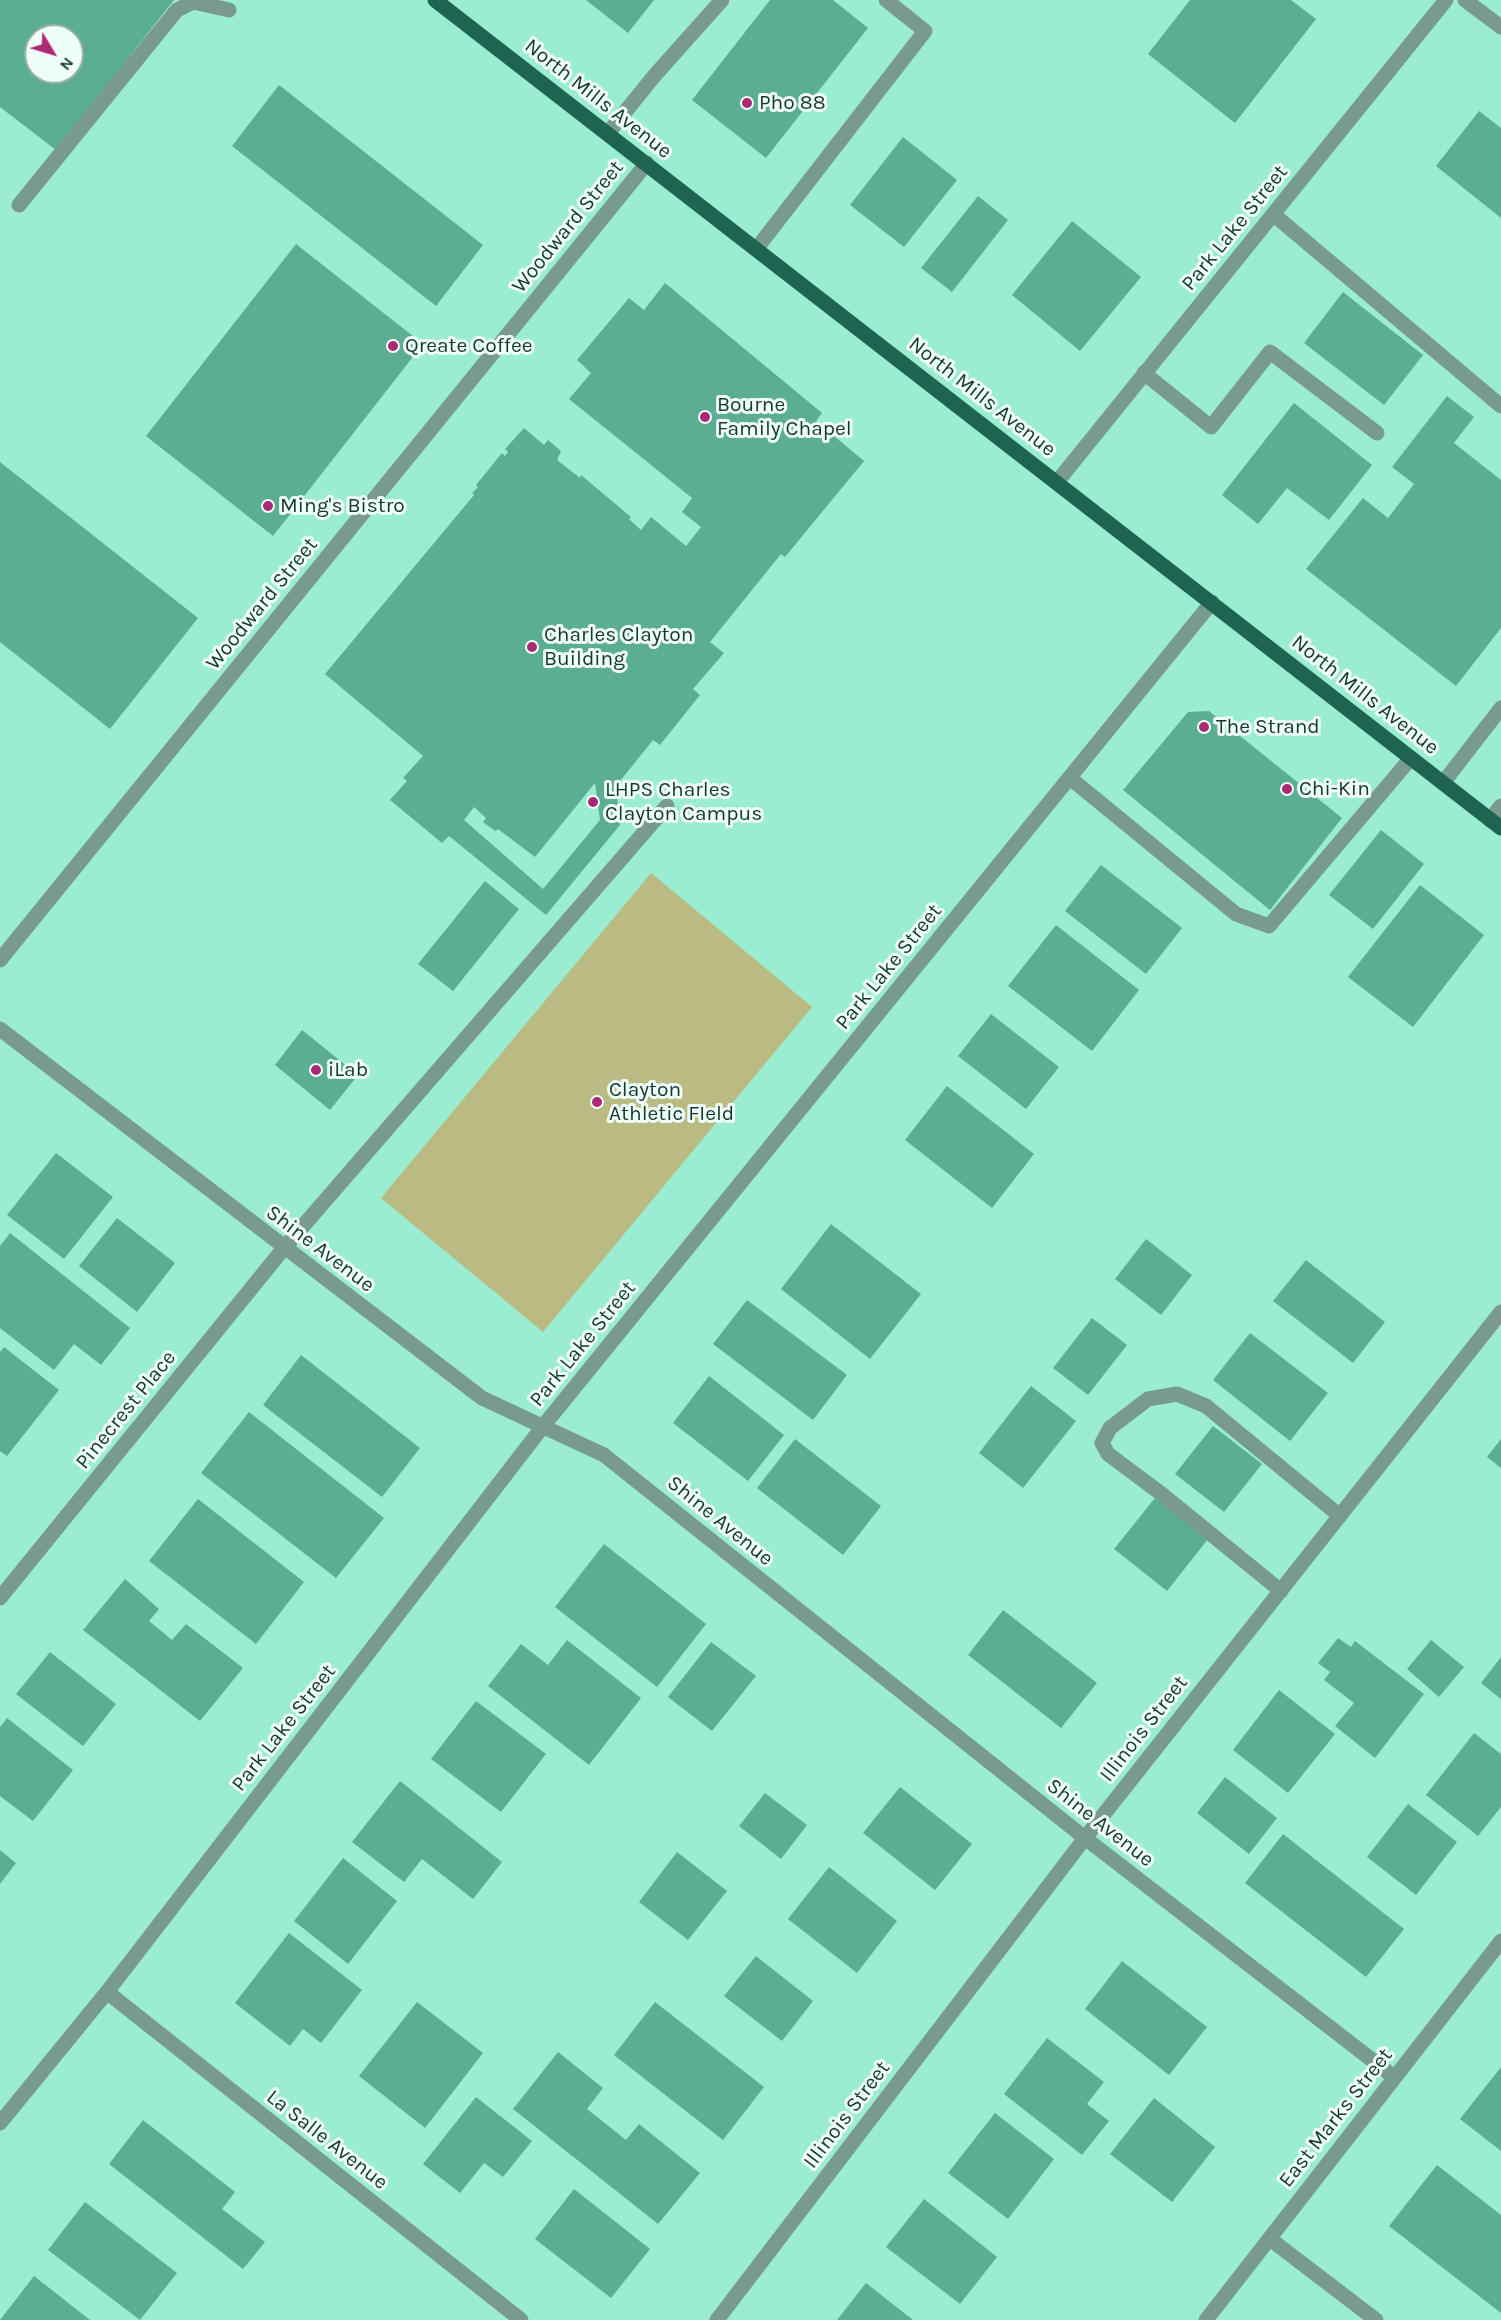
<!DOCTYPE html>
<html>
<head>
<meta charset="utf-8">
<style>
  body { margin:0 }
  #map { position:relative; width:1501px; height:2320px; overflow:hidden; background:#9aedd0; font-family:Karla,sans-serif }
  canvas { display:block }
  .north { position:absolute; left:24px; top:24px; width:60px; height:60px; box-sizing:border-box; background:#effef8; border:2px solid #98afa7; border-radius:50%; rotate:128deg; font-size:16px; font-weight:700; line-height:24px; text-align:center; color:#15382d }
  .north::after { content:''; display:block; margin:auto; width:21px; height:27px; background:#ab2974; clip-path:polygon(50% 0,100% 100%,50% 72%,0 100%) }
</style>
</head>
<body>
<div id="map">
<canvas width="1501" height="2320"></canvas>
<div class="north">N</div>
</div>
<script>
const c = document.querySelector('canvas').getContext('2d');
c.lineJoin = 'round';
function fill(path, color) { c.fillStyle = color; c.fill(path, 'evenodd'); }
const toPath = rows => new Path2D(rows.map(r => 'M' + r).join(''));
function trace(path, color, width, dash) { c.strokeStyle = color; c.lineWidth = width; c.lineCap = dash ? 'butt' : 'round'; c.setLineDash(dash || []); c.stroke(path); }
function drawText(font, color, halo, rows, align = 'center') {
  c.font = font + ' Karla,sans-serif'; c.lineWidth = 6; c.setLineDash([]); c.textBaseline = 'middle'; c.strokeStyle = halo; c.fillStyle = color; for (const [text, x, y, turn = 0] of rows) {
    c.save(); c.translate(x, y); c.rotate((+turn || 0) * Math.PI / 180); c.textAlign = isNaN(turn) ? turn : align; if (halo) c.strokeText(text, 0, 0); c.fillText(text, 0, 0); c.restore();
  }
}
const green = toPath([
  [651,873,812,1007,543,1332,381,1198]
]);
const building = toPath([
  [0,0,174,0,56,150,0,107],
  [36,36,72,36,72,72,36,72],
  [586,0,654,0,628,33],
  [770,0,833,0,868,28,766,158,692,100],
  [1190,0,1291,0,1316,19,1235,123,1148,54],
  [279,85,483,245,436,306,232,146],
  [1479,111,1501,128,1501,218,1436,166],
  [903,137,957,180,904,247,850,205],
  [978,196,1008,220,952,292,921,268],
  [1072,221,1141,277,1080,351,1012,295],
  [296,244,423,344,273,536,146,436],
  [665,283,822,413,816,421,864,461,785,557,781,554,710,642,724,653,693,689,700,695,660,745,653,740,616,786,620,825,546,915,449,836,442,843,390,800,407,781,403,778,423,756,325,674,474,495,472,493,478,487,476,485,502,453,505,456,508,452,505,449,524,428,544,445,548,440,561,451,557,460,580,478,581,475,631,517,629,519,641,530,651,517,686,546,701,527,682,512,692,498,569,399,591,373,577,360,629,298,644,310],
  [595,783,600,820,543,889,464,820,474,807,486,818,483,822,495,831,498,829,535,857],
  [1343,292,1423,355,1384,405,1304,343],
  [1447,396,1474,417,1454,443,1501,480,1501,628,1456,686,1306,569,1363,498,1388,518,1414,484,1392,467],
  [1294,403,1372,465,1329,520,1287,488,1258,524,1222,495],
  [0,462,198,618,110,729,0,642],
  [1209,711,1342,818,1270,910,1123,790,1188,712],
  [1381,830,1424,864,1373,929,1329,895],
  [1101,865,1182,928,1146,974,1065,911],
  [485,881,519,909,453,991,418,964],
  [1420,885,1484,935,1413,1027,1348,977],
  [1056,925,1139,990,1092,1051,1008,986],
  [991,1014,1059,1067,1026,1109,958,1056],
  [302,1030,358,1075,330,1110,275,1065],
  [947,1086,1034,1154,992,1208,905,1140],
  [56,1153,113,1197,64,1259,7,1215],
  [117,1218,175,1263,137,1312,79,1266],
  [831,1224,921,1294,870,1359,781,1289],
  [10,1233,130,1328,101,1365,74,1344,54,1370,0,1328,0,1246],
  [1146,1239,1192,1275,1161,1315,1115,1279],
  [1306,1260,1385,1322,1353,1363,1273,1301],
  [747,1300,847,1375,813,1420,713,1344],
  [1092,1318,1127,1345,1088,1395,1053,1368],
  [1250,1333,1328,1393,1290,1441,1213,1380],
  [4,1347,59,1390,7,1456,0,1451,0,1352],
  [301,1355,420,1448,382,1497,263,1405],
  [709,1376,784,1435,748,1481,673,1423],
  [1031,1386,1076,1421,1023,1488,979,1453],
  [249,1412,384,1518,336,1578,201,1473],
  [1213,1426,1262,1464,1224,1512,1175,1474],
  [795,1439,881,1506,843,1555,757,1488],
  [1501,1439,1501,1468,1487,1457],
  [1155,1498,1208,1539,1167,1591,1114,1549],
  [198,1499,304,1582,256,1644,149,1561],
  [604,1544,706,1624,657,1687,555,1607],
  [125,1579,159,1609,149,1621,172,1640,186,1624,243,1668,200,1721,83,1630],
  [1003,1610,1097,1683,1061,1728,968,1655],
  [1338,1638,1351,1647,1355,1641,1424,1694,1375,1758,1335,1726,1354,1703,1324,1680,1330,1672,1318,1663],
  [567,1640,641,1698,589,1765,488,1686,521,1644,548,1665],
  [1431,1640,1464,1667,1439,1697,1407,1669],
  [711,1642,756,1676,712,1731,668,1697],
  [50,1652,116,1704,83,1746,16,1694],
  [1501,1657,1501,1699,1481,1683],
  [1279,1690,1335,1734,1288,1793,1233,1750],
  [476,1701,546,1754,501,1812,431,1759],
  [7,1718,73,1770,33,1821,0,1796,0,1727],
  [1474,1733,1501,1754,1501,1807,1478,1836,1426,1795],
  [1225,1777,1277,1818,1249,1854,1197,1813],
  [400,1781,502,1862,473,1899,422,1859,404,1882,352,1842],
  [900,1787,972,1844,935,1890,863,1833],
  [765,1793,807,1825,781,1859,739,1826],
  [1408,1804,1457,1842,1416,1895,1367,1857],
  [1283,1834,1404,1929,1366,1977,1245,1883],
  [0,1850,16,1863,0,1884],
  [677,1852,727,1891,688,1940,639,1902],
  [343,1858,397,1901,348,1964,294,1921],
  [829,1867,897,1921,857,1973,788,1919],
  [289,1933,362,1990,321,2043,303,2029,290,2046,235,2003],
  [756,1956,813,2001,782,2041,724,1996],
  [1122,1961,1207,2027,1169,2075,1085,2009],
  [417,2002,483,2053,425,2128,359,2076],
  [655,2002,764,2087,723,2140,614,2055],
  [1047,2038,1104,2082,1087,2104,1109,2121,1082,2155,1004,2094],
  [558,2052,603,2088,587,2109,626,2140,639,2124,700,2173,658,2224,513,2109],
  [1501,2067,1501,2151,1460,2119],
  [476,2097,532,2141,503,2177,484,2163,460,2193,423,2164],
  [1154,2098,1215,2147,1172,2202,1110,2154],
  [995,2113,1054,2159,1008,2219,948,2173],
  [143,2120,235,2192,222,2209,265,2242,243,2269,109,2164],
  [1437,2165,1501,2215,1501,2313,1389,2226],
  [574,2189,650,2249,611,2298,535,2239],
  [924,2199,997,2257,960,2304,886,2247],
  [85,2202,177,2273,140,2320,48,2250],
  [34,2276,90,2320,0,2320],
  [866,2283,913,2320,837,2320]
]);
const minor = toPath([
  [1465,0,1501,27],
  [608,133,655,75,722,0],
  [19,205,177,10,193,2,229,10],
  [1273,214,1501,406],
  [757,248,925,31,886,0],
  [1144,373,1211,427,1270,352,1377,433],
  [1057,482,1446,0],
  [1070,778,1236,914,1269,926,1411,758],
  [1443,783,1501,708],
  [1490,820,1501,806],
  [0,960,647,163],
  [0,1029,482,1398,604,1455,1085,1838,1394,2077],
  [1281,1591,1163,1495,1108,1454,1102,1443,1110,1428,1148,1399,1177,1394,1206,1406,1340,1516],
  [0,1598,284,1248,667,806],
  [107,1992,521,2320],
  [0,2123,107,1992,544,1425,1212,602],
  [1270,2239,1376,2320],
  [717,2320,1085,1838,1501,1312],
  [1206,2320,1501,1941]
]);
const major = toPath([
  [435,0,1501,828]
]);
const markers = [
  [747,103,6,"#ab2974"],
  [393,346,6,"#ab2974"],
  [705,417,6,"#ab2974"],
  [268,506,6,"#ab2974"],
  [532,647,6,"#ab2974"],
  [1204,727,6,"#ab2974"],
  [1287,789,6,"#ab2974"],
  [593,802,6,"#ab2974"],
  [316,1070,6,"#ab2974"],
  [597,1102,6,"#ab2974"]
];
const streetNames = [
  ["North Mills Avenue",598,99,38],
  ["Woodward Street",568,227,-51],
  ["Park Lake Street",1235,228,-51],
  ["North Mills Avenue",982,397,38],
  ["Woodward Street",262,604,-51],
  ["North Mills Avenue",1365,695,38],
  ["Park Lake Street",889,967,-51],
  ["Shine Avenue",320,1249,37],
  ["Park Lake Street",583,1344,-51],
  ["Pinecrest Place",126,1410,-51],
  ["Shine Avenue",720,1521,39],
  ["Park Lake Street",284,1728,-52],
  ["Illinois Street",1144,1729,-52],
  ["Shine Avenue",1100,1823,38],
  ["Illinois Street",847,2115,-53],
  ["East Marks Street",1336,2118,-52],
  ["La Salle Avenue",327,2140,38]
];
const poiNames = [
  ["Pho 88",759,103],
  ["Qreate Coffee",405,346],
  ["Bourne",717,405],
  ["Family Chapel",717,429],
  ["Ming's Bistro",280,506],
  ["Charles Clayton",544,635],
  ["Building",544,659],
  ["The Strand",1216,727],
  ["Chi-Kin",1299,789],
  ["LHPS Charles",605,790],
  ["Clayton Campus",605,814],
  ["iLab",328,1070],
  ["Clayton",609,1090],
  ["Athletic FIeld",609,1114]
];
fill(green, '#b9bb83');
fill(building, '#5bae93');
trace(minor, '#799a8e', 15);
trace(major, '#1e6450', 15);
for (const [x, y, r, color] of markers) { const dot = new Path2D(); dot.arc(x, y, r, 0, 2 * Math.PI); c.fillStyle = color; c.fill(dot); trace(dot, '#effef8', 2); }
drawText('21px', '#15382d', '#effef8', streetNames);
drawText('21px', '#15382d', '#effef8', poiNames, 'left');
</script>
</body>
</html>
